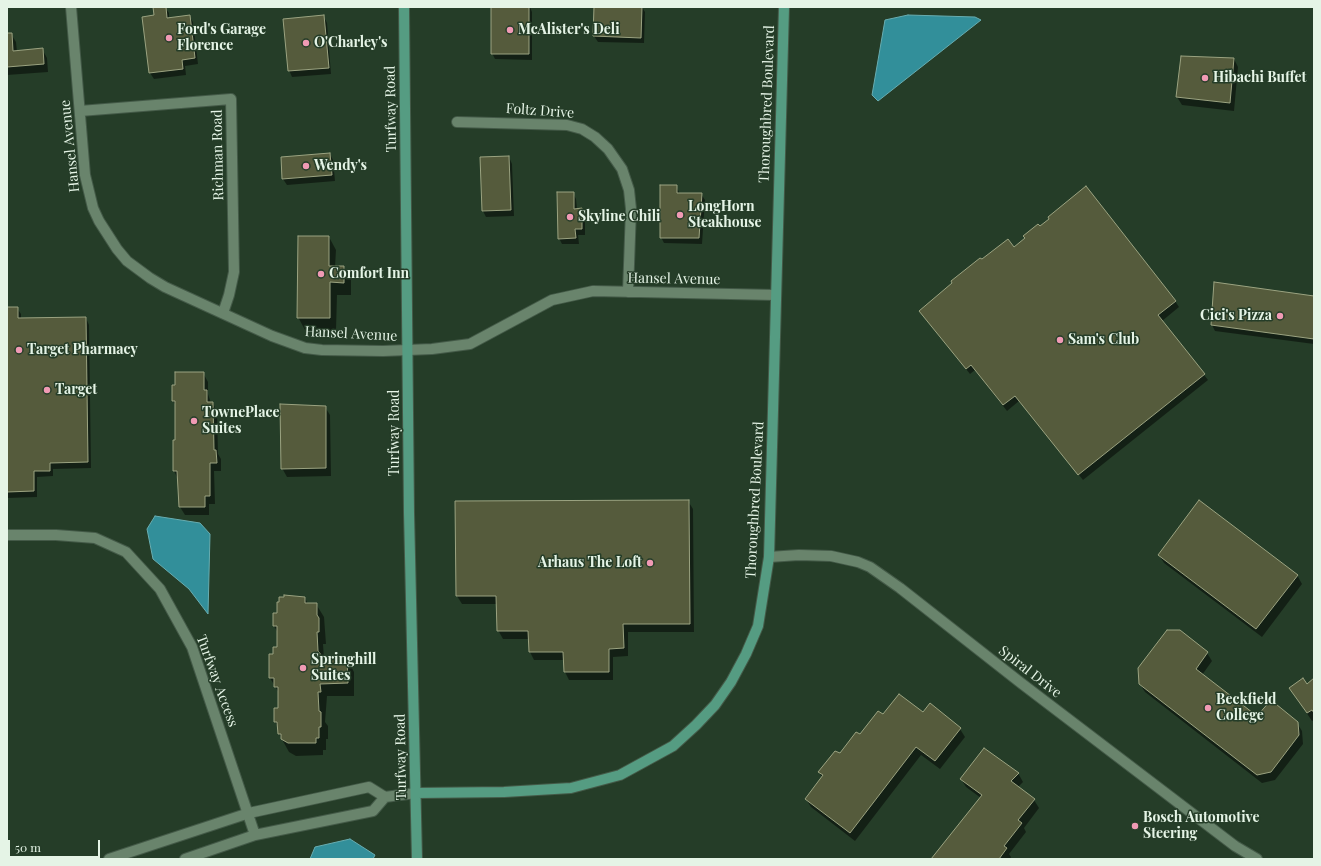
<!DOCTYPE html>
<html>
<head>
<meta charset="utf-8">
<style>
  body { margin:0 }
  #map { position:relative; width:1321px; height:866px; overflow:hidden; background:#253d28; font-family:"Playfair Display",serif }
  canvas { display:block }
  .frame { position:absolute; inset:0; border:8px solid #e5f4e6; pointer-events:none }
  .scale { position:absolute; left:8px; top:840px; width:92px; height:18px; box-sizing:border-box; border:2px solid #e5f4e6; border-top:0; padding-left:5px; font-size:12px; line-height:14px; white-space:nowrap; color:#e5f4e6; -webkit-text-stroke:3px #253d28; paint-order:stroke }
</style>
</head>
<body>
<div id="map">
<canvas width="1321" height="866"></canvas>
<div class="frame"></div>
<div class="scale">50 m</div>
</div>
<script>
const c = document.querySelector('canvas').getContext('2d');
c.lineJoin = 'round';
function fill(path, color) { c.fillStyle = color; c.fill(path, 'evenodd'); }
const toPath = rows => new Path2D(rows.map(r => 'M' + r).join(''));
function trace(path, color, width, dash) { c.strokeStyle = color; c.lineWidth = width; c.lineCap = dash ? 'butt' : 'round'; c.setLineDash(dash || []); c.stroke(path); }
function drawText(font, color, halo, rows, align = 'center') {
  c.font = font + ' "Playfair Display",serif'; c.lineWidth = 3; c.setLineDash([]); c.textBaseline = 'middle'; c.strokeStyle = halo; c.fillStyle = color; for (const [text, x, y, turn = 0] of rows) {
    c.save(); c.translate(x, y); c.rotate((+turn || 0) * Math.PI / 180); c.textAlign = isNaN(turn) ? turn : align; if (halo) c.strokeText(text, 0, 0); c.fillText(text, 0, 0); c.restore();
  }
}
const water = toPath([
  [908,15,975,17,981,20,878,101,872,95,885,20,908,15],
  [155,516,200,523,210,534,208,614,189,589,153,559,147,529,155,516],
  [350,839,375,855,373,859,310,859,315,847,350,839]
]);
const shadow = toPath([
  [165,7,169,13,169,19,189,16,193,22,198,64,185,66,186,75,154,79,150,73,143,17,155,16],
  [492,7,530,7,532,12,532,60,495,59,492,53],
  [595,7,642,7,645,12,644,43,598,42,594,36],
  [324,17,327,23,331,74,292,77,289,70],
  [7,34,11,34,16,42,17,52,42,49,47,58,48,72,7,75],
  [1234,59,1238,67,1234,111,1182,105,1177,97],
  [330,154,333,160,335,181,287,185,283,179,282,158],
  [509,157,512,164,514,216,486,217,483,211],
  [676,186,680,194,701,194,705,200,702,244,664,243,661,237],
  [573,193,576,199,577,209,581,209,585,215,585,235,578,235,579,244,562,244,559,238],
  [329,237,336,250,335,267,344,267,351,280,351,295,337,295,336,330,305,330,298,317],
  [1014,248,1175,301,1179,307,1162,321,1208,380,1083,480,1019,401,1007,411,975,370,970,374,920,311,981,261],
  [1215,283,1314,297,1314,344,1215,331,1212,325],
  [7,308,17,308,21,314,21,319,86,318,89,325,91,468,53,469,53,476,37,477,37,497,7,498],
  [203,373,208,382,208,394,211,403,213,403,217,412,218,454,221,459,221,471,214,471,215,504,209,504,209,515,185,515,180,507,178,479,174,471,174,441,176,441,176,406,173,401],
  [325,407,330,415,331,476,287,477,282,468],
  [688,501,693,509,694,632,628,632,628,656,613,657,613,680,569,680,565,672,564,660,534,660,530,652,530,639,503,639,498,630,498,604,462,604,457,596,456,502],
  [1159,555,1297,575,1302,584,1262,637,1164,563],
  [297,596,305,598,308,604,316,604,324,617,326,644,323,644,324,659,347,659,354,672,354,696,327,696,325,722,328,726,328,739,326,739,326,750,323,750,323,755,296,756,289,752,279,734,279,728,275,722,279,709,279,693,270,678,270,655,274,655,278,648,278,633,274,626,280,597],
  [1207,653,1212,661,1202,675,1257,718,1297,723,1302,731,1303,744,1275,780,1262,783,1145,692,1140,684],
  [1314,680,1314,720,1312,721,1290,688,1306,685],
  [923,713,960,729,965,737,940,769,921,755,855,841,811,807,806,799,822,777,819,772,883,716],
  [1018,773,1023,782,1018,787,1034,800,1039,808,1024,828,1026,832,1009,854,1011,857,1010,859,933,859,981,798,966,787,961,779]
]);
const building = toPath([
  [153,7,166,7,167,18,190,15,195,58,182,60,183,69,149,73,142,17,154,15,153,7],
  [491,7,529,7,529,54,491,54,491,7],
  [594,7,642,7,641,38,593,36,594,7],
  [324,15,329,68,288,71,283,19,324,15],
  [7,33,12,33,13,51,43,48,44,64,7,67,7,33],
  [1181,56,1234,58,1230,103,1176,97,1181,56],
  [330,153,332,175,282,179,281,157,330,153],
  [509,156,511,210,482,211,480,157,509,156],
  [660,185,677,185,677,193,702,193,699,238,660,238,660,185],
  [1086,186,1176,301,1158,315,1205,374,1078,475,1015,396,1003,405,971,365,966,369,919,311,952,283,951,281,980,258,982,259,1008,239,1014,247,1025,238,1023,236,1038,224,1040,226,1049,219,1048,217,1086,186],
  [557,192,574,192,574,209,582,208,582,229,575,229,576,238,558,239,557,192],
  [298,236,329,236,329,266,344,266,344,283,330,282,330,318,297,318,298,236],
  [1214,282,1314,296,1314,339,1211,325,1214,282],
  [7,307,18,307,18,318,86,317,88,462,50,463,50,471,34,471,34,491,7,492,7,307],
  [175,372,204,372,204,390,207,390,207,402,213,402,214,450,216,450,217,463,210,463,210,496,205,496,205,507,179,507,177,471,173,471,173,440,175,440,175,401,172,401,172,385,175,385,175,372],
  [280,404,326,406,326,468,281,469,280,404],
  [689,500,690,624,623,624,624,648,609,649,609,672,564,672,563,652,529,652,528,631,497,631,496,596,456,596,455,501,689,500],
  [1199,500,1298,575,1256,629,1158,555,1199,500],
  [284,595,305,597,305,603,317,603,317,615,319,618,319,632,317,632,318,651,320,653,320,659,347,658,348,683,320,684,321,692,318,692,319,711,321,712,321,727,319,727,319,738,316,738,316,743,288,743,281,739,281,734,278,734,277,722,274,722,274,708,278,708,278,687,274,687,274,678,269,678,269,654,273,654,273,647,277,647,277,626,273,626,273,613,277,613,277,602,279,602,279,597,284,597,284,595],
  [1167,630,1180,630,1208,652,1196,669,1257,716,1271,700,1298,722,1299,735,1271,772,1257,775,1139,684,1138,668,1167,630],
  [1303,678,1307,684,1314,678,1314,713,1312,710,1307,713,1289,688,1303,678],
  [899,694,923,712,930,703,961,728,935,761,916,747,850,833,805,799,823,775,818,772,835,751,840,753,856,732,860,734,878,711,883,714,899,694],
  [984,748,1019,773,1011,781,1035,799,1018,820,1022,823,1004,846,1007,848,999,859,931,859,982,795,960,779,984,748]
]);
const minor = toPath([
  [71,7,85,175,93,208,99,221,117,249,127,261,150,278,165,287,272,336,305,348,322,350,383,351,432,349,470,344,552,300,593,291,776,295],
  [80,111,231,99,234,272,229,295,223,313],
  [457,122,567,125,582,129,595,137,608,149,622,169,629,190,631,209,628,292],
  [7,535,56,535,95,538,126,552,160,589,192,647,255,835],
  [769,557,799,555,831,556,858,562,870,567,900,588,1021,683,1235,846,1257,859],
  [109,859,249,813,369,787,385,797,416,793],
  [185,859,255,835,373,811,385,797]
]);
const secondary = toPath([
  [404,7,409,513,417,859],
  [416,793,504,792,571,788,620,775,673,746,696,725,715,705,731,682,746,654,758,626,769,557,784,7]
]);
const markers = [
  [510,30,4,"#f09ab4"],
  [169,38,4,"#f09ab4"],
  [306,43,4,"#f09ab4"],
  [1205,78,4,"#f09ab4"],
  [306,166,4,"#f09ab4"],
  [680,215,4,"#f09ab4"],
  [570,217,4,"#f09ab4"],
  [321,274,4,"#f09ab4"],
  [1280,316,4,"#f09ab4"],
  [1060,340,4,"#f09ab4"],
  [19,350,4,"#f09ab4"],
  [47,390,4,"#f09ab4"],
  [194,421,4,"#f09ab4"],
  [650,563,4,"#f09ab4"],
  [303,668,4,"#f09ab4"],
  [1208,708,4,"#f09ab4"],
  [1135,826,4,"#f09ab4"]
];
const poiNames = [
  ["Ford's Garage",177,30],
  ["Florence",177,46],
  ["McAlister's Deli",518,30],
  ["O'Charley's",314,43],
  ["Hibachi Buffet",1213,78],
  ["Wendy's",314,166],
  ["LongHorn",688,207],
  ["Steakhouse",688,223],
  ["Skyline Chili",578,217],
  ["Comfort Inn",329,274],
  ["Cici's Pizza",1272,316,"right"],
  ["Sam's Club",1068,340],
  ["Target Pharmacy",27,350],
  ["Target",55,390],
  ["TownePlace",202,413],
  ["Suites",202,429],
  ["Arhaus The Loft",642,563,"right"],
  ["Springhill",311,660],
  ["Suites",311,676],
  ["Beckfield",1216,700],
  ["College",1216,716],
  ["Bosch Automotive",1143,818],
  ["Steering",1143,834]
];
const streetNames = [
  ["Thoroughbred Boulevard",767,104,-88],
  ["Turfway Road",391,109,-91],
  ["Foltz Drive",540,111,4],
  ["Hansel Avenue",70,146,-96],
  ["Richman Road",218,155,-91],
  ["Hansel Avenue",674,279,1],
  ["Hansel Avenue",351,334,3],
  ["Turfway Road",395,433,-90],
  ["Thoroughbred Boulevard",755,500,-87],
  ["Spiral Drive",1030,672,38],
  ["Turfway Access",217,681,70],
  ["Turfway Road",401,757,-91]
];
fill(water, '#328f9a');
trace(water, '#68adb1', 1);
fill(shadow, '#0007');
fill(building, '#555b3c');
trace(building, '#9ba381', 1);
trace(minor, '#445a48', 12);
trace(secondary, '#445a48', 12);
trace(minor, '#69846c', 10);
trace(secondary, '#559c82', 10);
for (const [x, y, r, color] of markers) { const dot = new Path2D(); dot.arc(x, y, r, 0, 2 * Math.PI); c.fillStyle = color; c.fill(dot); trace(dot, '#253d28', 1.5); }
drawText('bold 14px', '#e5f4e6', '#253d28', poiNames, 'left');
drawText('14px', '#e5f4e6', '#253d28', streetNames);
</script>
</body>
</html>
